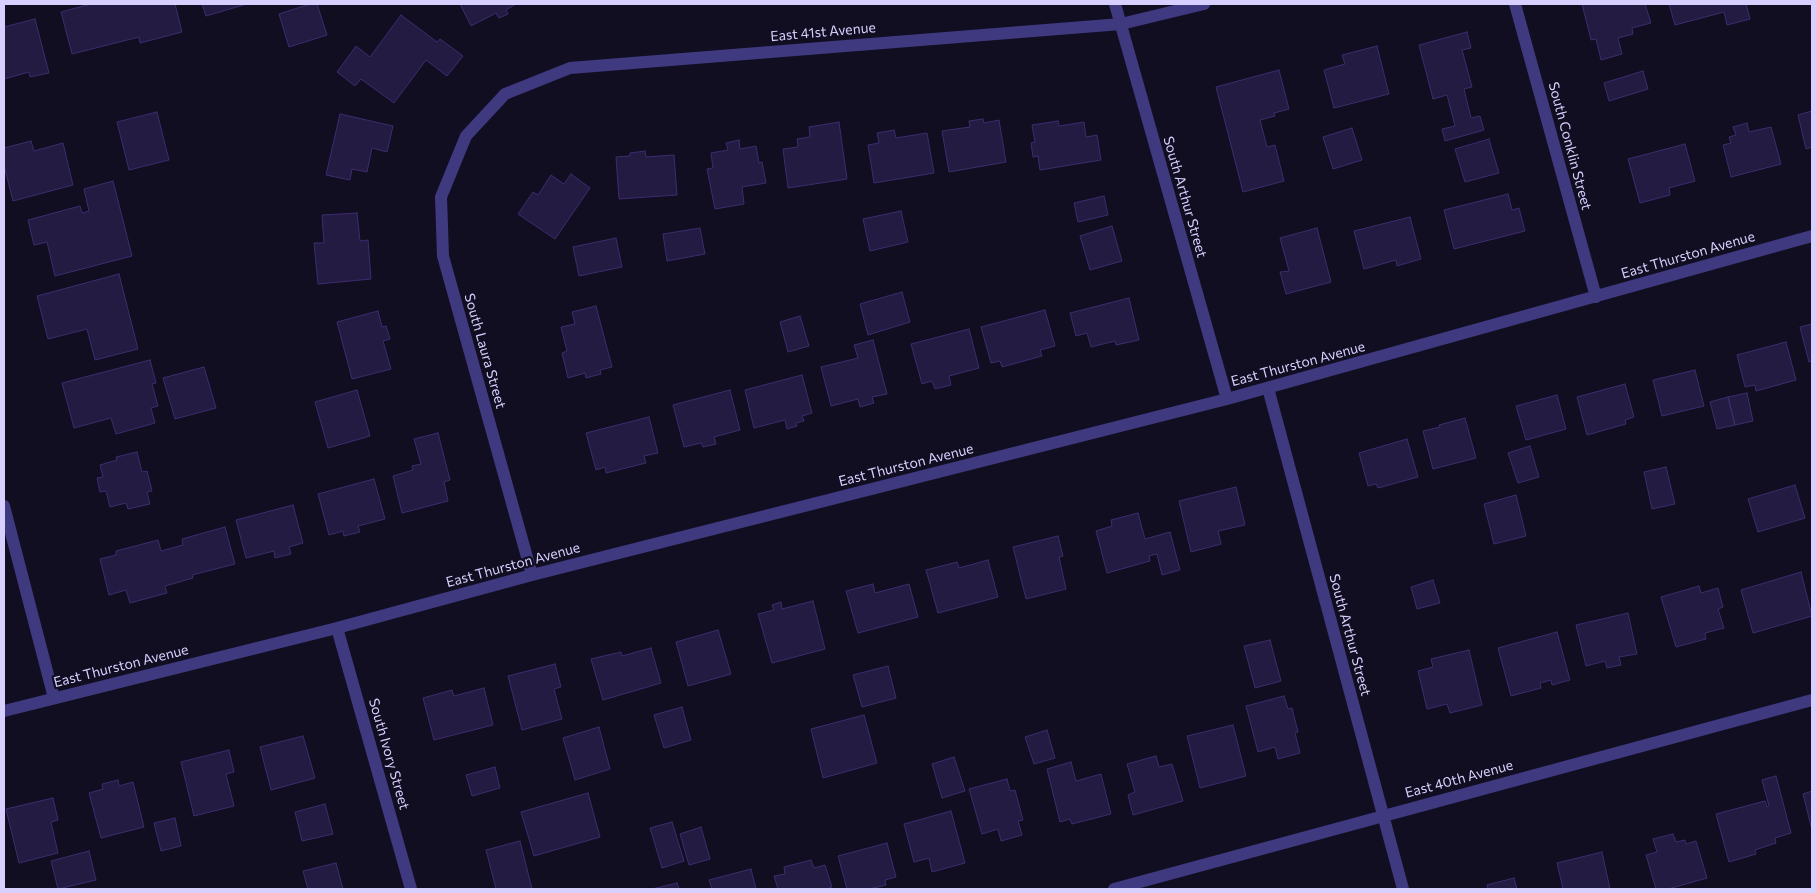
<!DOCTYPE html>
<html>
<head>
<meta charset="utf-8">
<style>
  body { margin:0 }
  #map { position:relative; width:1816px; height:893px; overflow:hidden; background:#120e22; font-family:Commissioner,sans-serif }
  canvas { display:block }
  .frame { position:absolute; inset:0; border:5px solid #d7d0fe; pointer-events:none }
</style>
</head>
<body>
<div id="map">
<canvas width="1816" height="893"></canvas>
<div class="frame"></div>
</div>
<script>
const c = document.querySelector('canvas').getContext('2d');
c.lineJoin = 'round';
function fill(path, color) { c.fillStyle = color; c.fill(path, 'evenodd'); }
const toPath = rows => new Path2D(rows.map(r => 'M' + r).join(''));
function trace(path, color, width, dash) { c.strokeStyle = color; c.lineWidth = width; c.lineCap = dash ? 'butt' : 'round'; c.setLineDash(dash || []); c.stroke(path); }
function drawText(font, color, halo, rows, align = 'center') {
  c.font = font + ' Commissioner,sans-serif'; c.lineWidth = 4.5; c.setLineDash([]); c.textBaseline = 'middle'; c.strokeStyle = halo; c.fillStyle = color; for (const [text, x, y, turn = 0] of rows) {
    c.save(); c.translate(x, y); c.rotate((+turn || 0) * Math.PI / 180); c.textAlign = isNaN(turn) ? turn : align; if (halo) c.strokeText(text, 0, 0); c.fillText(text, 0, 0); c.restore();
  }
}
const building = toPath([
  [91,4,175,4,182,32,140,43,139,37,72,54,61,12,91,4],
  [202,4,247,4,206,16,202,4],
  [310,4,317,4,327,35,289,47,279,14,310,4],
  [460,4,516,4,506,10,508,14,499,18,496,13,471,26,460,4],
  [1582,4,1645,4,1651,23,1632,28,1633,34,1618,38,1622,54,1601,60,1596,39,1591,40,1582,4],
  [1669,4,1746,4,1750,19,1727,25,1724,12,1675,25,1669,4],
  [401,15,437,42,440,39,463,56,447,76,426,60,394,103,361,79,355,86,337,72,356,46,370,57,401,15],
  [35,19,49,73,30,77,29,72,4,79,4,27,35,19],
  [1467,32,1471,48,1462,50,1472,87,1464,89,1471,118,1480,116,1484,130,1445,141,1442,129,1455,126,1447,95,1433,99,1419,45,1467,32],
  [1377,46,1389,94,1334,108,1324,70,1345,64,1342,55,1377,46],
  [1279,70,1289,109,1274,113,1275,116,1260,120,1267,147,1275,145,1284,181,1243,192,1216,87,1279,70],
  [1643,71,1648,89,1609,101,1604,83,1643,71],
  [1812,111,1812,147,1806,149,1798,115,1812,111],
  [157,112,169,160,129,170,117,122,157,112],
  [340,114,393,126,387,152,372,148,367,172,352,169,350,180,326,175,340,114],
  [983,119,984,123,999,120,1006,162,949,172,942,131,970,127,969,121,983,119],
  [1058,121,1059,126,1084,122,1086,137,1097,135,1101,160,1040,170,1038,156,1033,157,1031,143,1035,142,1032,125,1058,121],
  [839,122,847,179,788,188,783,149,798,147,797,139,810,137,809,127,839,122],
  [1747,123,1749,132,1771,127,1781,164,1731,177,1723,145,1731,143,1729,137,1736,135,1733,127,1747,123],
  [1352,128,1362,160,1333,169,1323,137,1352,128],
  [894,130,896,138,927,133,934,173,874,183,868,145,879,143,877,133,894,130],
  [1489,139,1499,173,1465,182,1455,149,1489,139],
  [739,140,740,149,756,146,759,163,762,162,766,183,742,187,744,204,715,209,707,169,713,168,711,153,728,150,726,143,739,140],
  [31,141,34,151,63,143,73,185,13,201,4,165,4,148,31,141],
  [1685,144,1695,181,1669,188,1670,195,1640,203,1628,159,1685,144],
  [645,151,646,157,674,155,677,195,619,199,616,157,630,156,630,153,645,151],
  [571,174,590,188,555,239,518,214,533,192,538,195,551,175,564,184,571,174],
  [113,181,132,256,55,276,47,242,34,245,28,220,80,206,82,213,89,211,84,189,113,181],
  [1508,194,1512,210,1519,208,1525,231,1454,249,1444,210,1508,194],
  [1104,196,1108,215,1078,222,1074,203,1104,196],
  [901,211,908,242,870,251,863,219,901,211],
  [357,213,360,241,368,240,371,279,318,284,314,243,324,243,322,215,357,213],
  [1410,217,1421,259,1397,266,1396,260,1364,269,1354,231,1410,217],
  [1112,226,1122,261,1090,270,1080,236,1112,226],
  [700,228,705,254,667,261,663,234,700,228],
  [1317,228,1331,282,1286,294,1280,272,1289,271,1280,238,1317,228],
  [616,238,622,267,579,276,573,247,616,238],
  [119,274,138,349,95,360,87,329,48,339,37,296,119,274],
  [902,292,910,322,868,335,860,304,902,292],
  [1129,298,1139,340,1116,345,1115,341,1091,347,1087,333,1076,336,1070,313,1129,298],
  [596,306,612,367,600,370,601,374,586,378,585,373,568,378,562,353,567,351,561,327,575,324,572,312,596,306],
  [1045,310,1055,346,1040,350,1042,356,1002,367,1000,361,991,363,981,327,1045,310],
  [378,311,382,327,386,326,390,339,383,341,391,369,352,379,337,322,378,311],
  [800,316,809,346,788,352,780,322,800,316],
  [1812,324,1812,361,1809,362,1800,327,1812,324],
  [969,329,979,368,949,376,951,385,935,389,932,381,922,384,911,344,969,329],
  [873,340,887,394,872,397,874,403,860,407,858,399,831,406,821,367,858,358,854,345,873,340],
  [1786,342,1796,380,1756,391,1755,385,1745,387,1737,355,1786,342],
  [150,360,156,383,152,384,158,406,151,408,155,423,116,434,111,418,74,428,62,383,150,360],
  [204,367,216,408,175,419,163,378,204,367],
  [1695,370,1704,406,1662,416,1653,380,1695,370],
  [802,375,812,413,802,416,804,421,796,423,797,426,787,429,785,420,754,428,745,390,802,375],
  [1625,384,1634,417,1625,420,1626,424,1587,435,1577,397,1625,384],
  [357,390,370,436,328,448,315,402,357,390],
  [730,390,740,430,714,437,716,444,703,447,701,443,684,447,673,405,730,390],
  [1747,393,1753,421,1735,425,1728,397,1747,393],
  [1557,395,1566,429,1526,440,1516,406,1557,395],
  [1728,397,1735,425,1717,429,1710,402,1728,397],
  [649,417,658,453,644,456,646,463,606,473,605,467,596,470,586,433,649,417],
  [1465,418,1476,458,1433,469,1423,431,1440,427,1439,425,1465,418],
  [438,433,450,480,444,482,448,501,402,513,393,476,413,470,412,466,421,464,414,439,438,433],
  [1407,439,1418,477,1378,488,1376,484,1368,486,1359,453,1407,439],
  [1530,446,1539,477,1518,483,1508,453,1530,446],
  [137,452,142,472,147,471,152,491,147,492,150,504,128,509,126,503,110,507,106,491,100,492,97,478,103,477,100,465,117,460,116,457,137,452],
  [1666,467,1675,504,1652,509,1644,472,1666,467],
  [374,479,385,519,358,526,360,532,344,536,343,531,329,535,318,494,374,479],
  [1795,485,1805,518,1758,532,1748,499,1795,485],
  [1236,487,1245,525,1218,531,1221,544,1191,552,1179,501,1236,487],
  [1516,495,1526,536,1494,544,1484,504,1516,495],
  [293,505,303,543,289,547,291,554,275,558,274,551,246,558,236,520,293,505],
  [1138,513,1145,539,1170,532,1180,570,1162,575,1157,554,1149,556,1150,561,1107,573,1096,531,1112,526,1111,520,1138,513],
  [225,527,235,564,192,575,193,578,165,586,167,593,130,603,126,590,109,595,100,559,116,555,116,551,158,540,161,551,183,545,182,539,225,527],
  [1058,536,1063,556,1059,557,1066,589,1026,599,1013,547,1058,536],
  [988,560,998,597,938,613,926,570,957,562,959,568,988,560],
  [1801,572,1812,616,1753,633,1741,590,1801,572],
  [1433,580,1440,603,1417,609,1411,587,1433,580],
  [873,584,875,593,909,584,918,617,858,633,846,591,873,584],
  [1699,586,1701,593,1718,588,1723,607,1718,609,1724,628,1705,633,1706,639,1676,647,1661,597,1699,586],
  [813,601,825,649,772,663,758,614,774,610,772,605,781,602,782,609,813,601],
  [1628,613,1637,654,1619,657,1621,665,1607,668,1605,661,1586,666,1576,625,1628,613],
  [718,630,731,674,688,686,676,642,718,630],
  [1557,632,1570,680,1552,685,1551,680,1540,683,1541,688,1511,696,1498,648,1557,632],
  [1270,640,1281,681,1255,688,1244,646,1270,640],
  [651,648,661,683,603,700,591,659,621,652,622,656,651,648],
  [1469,650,1482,705,1450,713,1447,704,1427,709,1418,671,1433,667,1431,659,1469,650],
  [555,664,561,687,554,689,562,719,522,730,508,676,555,664],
  [888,666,896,698,862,707,853,675,888,666],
  [484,688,493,725,434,740,423,698,452,690,454,696,484,688],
  [1284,696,1288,709,1292,708,1298,732,1295,733,1300,753,1278,759,1275,747,1258,752,1246,706,1284,696],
  [682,707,691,740,664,748,654,715,682,707],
  [864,715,877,763,823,778,811,729,864,715],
  [1233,725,1246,776,1200,788,1187,736,1233,725],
  [599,727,610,769,575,780,563,738,599,727],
  [1047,730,1055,758,1034,764,1025,737,1047,730],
  [303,736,315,778,271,790,260,747,303,736],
  [229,750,234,772,226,774,234,806,194,816,181,762,229,750],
  [1156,756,1159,767,1172,764,1183,801,1133,815,1128,795,1135,792,1127,764,1156,756],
  [954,757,965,791,942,798,932,764,954,757],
  [1071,762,1076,781,1101,774,1111,814,1072,824,1070,819,1060,822,1047,769,1071,762],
  [495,767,500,788,472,796,466,775,495,767],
  [1776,776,1791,833,1775,838,1776,843,1755,850,1756,854,1729,862,1716,814,1765,801,1767,807,1769,806,1762,780,1776,776],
  [1007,779,1010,791,1015,790,1023,820,1018,821,1022,835,1001,841,998,829,982,834,969,789,1007,779],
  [118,780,119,786,133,782,144,827,101,838,89,793,103,789,102,784,118,780],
  [1812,791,1812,830,1803,794,1812,791],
  [588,793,600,837,534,856,521,812,588,793],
  [53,798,58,820,51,822,58,853,19,863,6,809,53,798],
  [325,804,333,834,302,841,295,812,325,804],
  [951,811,965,863,932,872,929,858,914,862,904,824,951,811],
  [175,818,181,846,161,851,154,823,175,818],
  [672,822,684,861,662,868,650,828,672,822],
  [701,827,710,859,689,865,680,834,701,827],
  [1673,834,1676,842,1685,840,1686,844,1696,841,1707,878,1668,889,1656,889,1646,855,1657,852,1653,839,1673,834],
  [520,841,532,889,496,889,486,850,520,841],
  [887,843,896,877,885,880,886,885,869,889,847,889,838,856,887,843],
  [89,851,96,880,58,889,51,861,89,851],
  [1602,852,1610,889,1563,889,1557,863,1602,852],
  [811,860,814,868,825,865,832,887,826,889,778,889,774,876,785,874,784,867,811,860],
  [336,863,343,889,308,889,303,871,336,863],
  [751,869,756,889,712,889,709,880,751,869],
  [1514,878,1517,889,1488,889,1487,885,1514,878],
  [677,883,679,889,652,889,677,883]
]);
const minor = toPath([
  [1115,4,1227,399],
  [1515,4,1596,297],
  [1268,388,1403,889],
  [4,506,54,698],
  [532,575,443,256,441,197,466,136,505,94,570,68,1121,24,1204,4],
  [337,628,411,889],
  [4,711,337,628,532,575,1227,399,1812,236],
  [1114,889,1812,700]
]);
const streetNames = [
  ["East 41st Avenue",823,32,-5],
  ["South Conklin Street",1570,146,75],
  ["South Arthur Street",1185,197,74],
  ["East Thurston Avenue",1688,255,-16],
  ["South Laura Street",485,351,74],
  ["East Thurston Avenue",1298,364,-15],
  ["East Thurston Avenue",906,465,-14],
  ["East Thurston Avenue",513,565,-15],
  ["South Arthur Street",1350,635,75],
  ["East Thurston Avenue",121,666,-14],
  ["South Ivory Street",389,754,74],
  ["East 40th Avenue",1459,779,-15]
];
fill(building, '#241b42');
trace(building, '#3c2d6e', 1);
trace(minor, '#3f3a80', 12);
drawText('14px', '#d7d0fe', '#120e22', streetNames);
</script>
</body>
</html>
